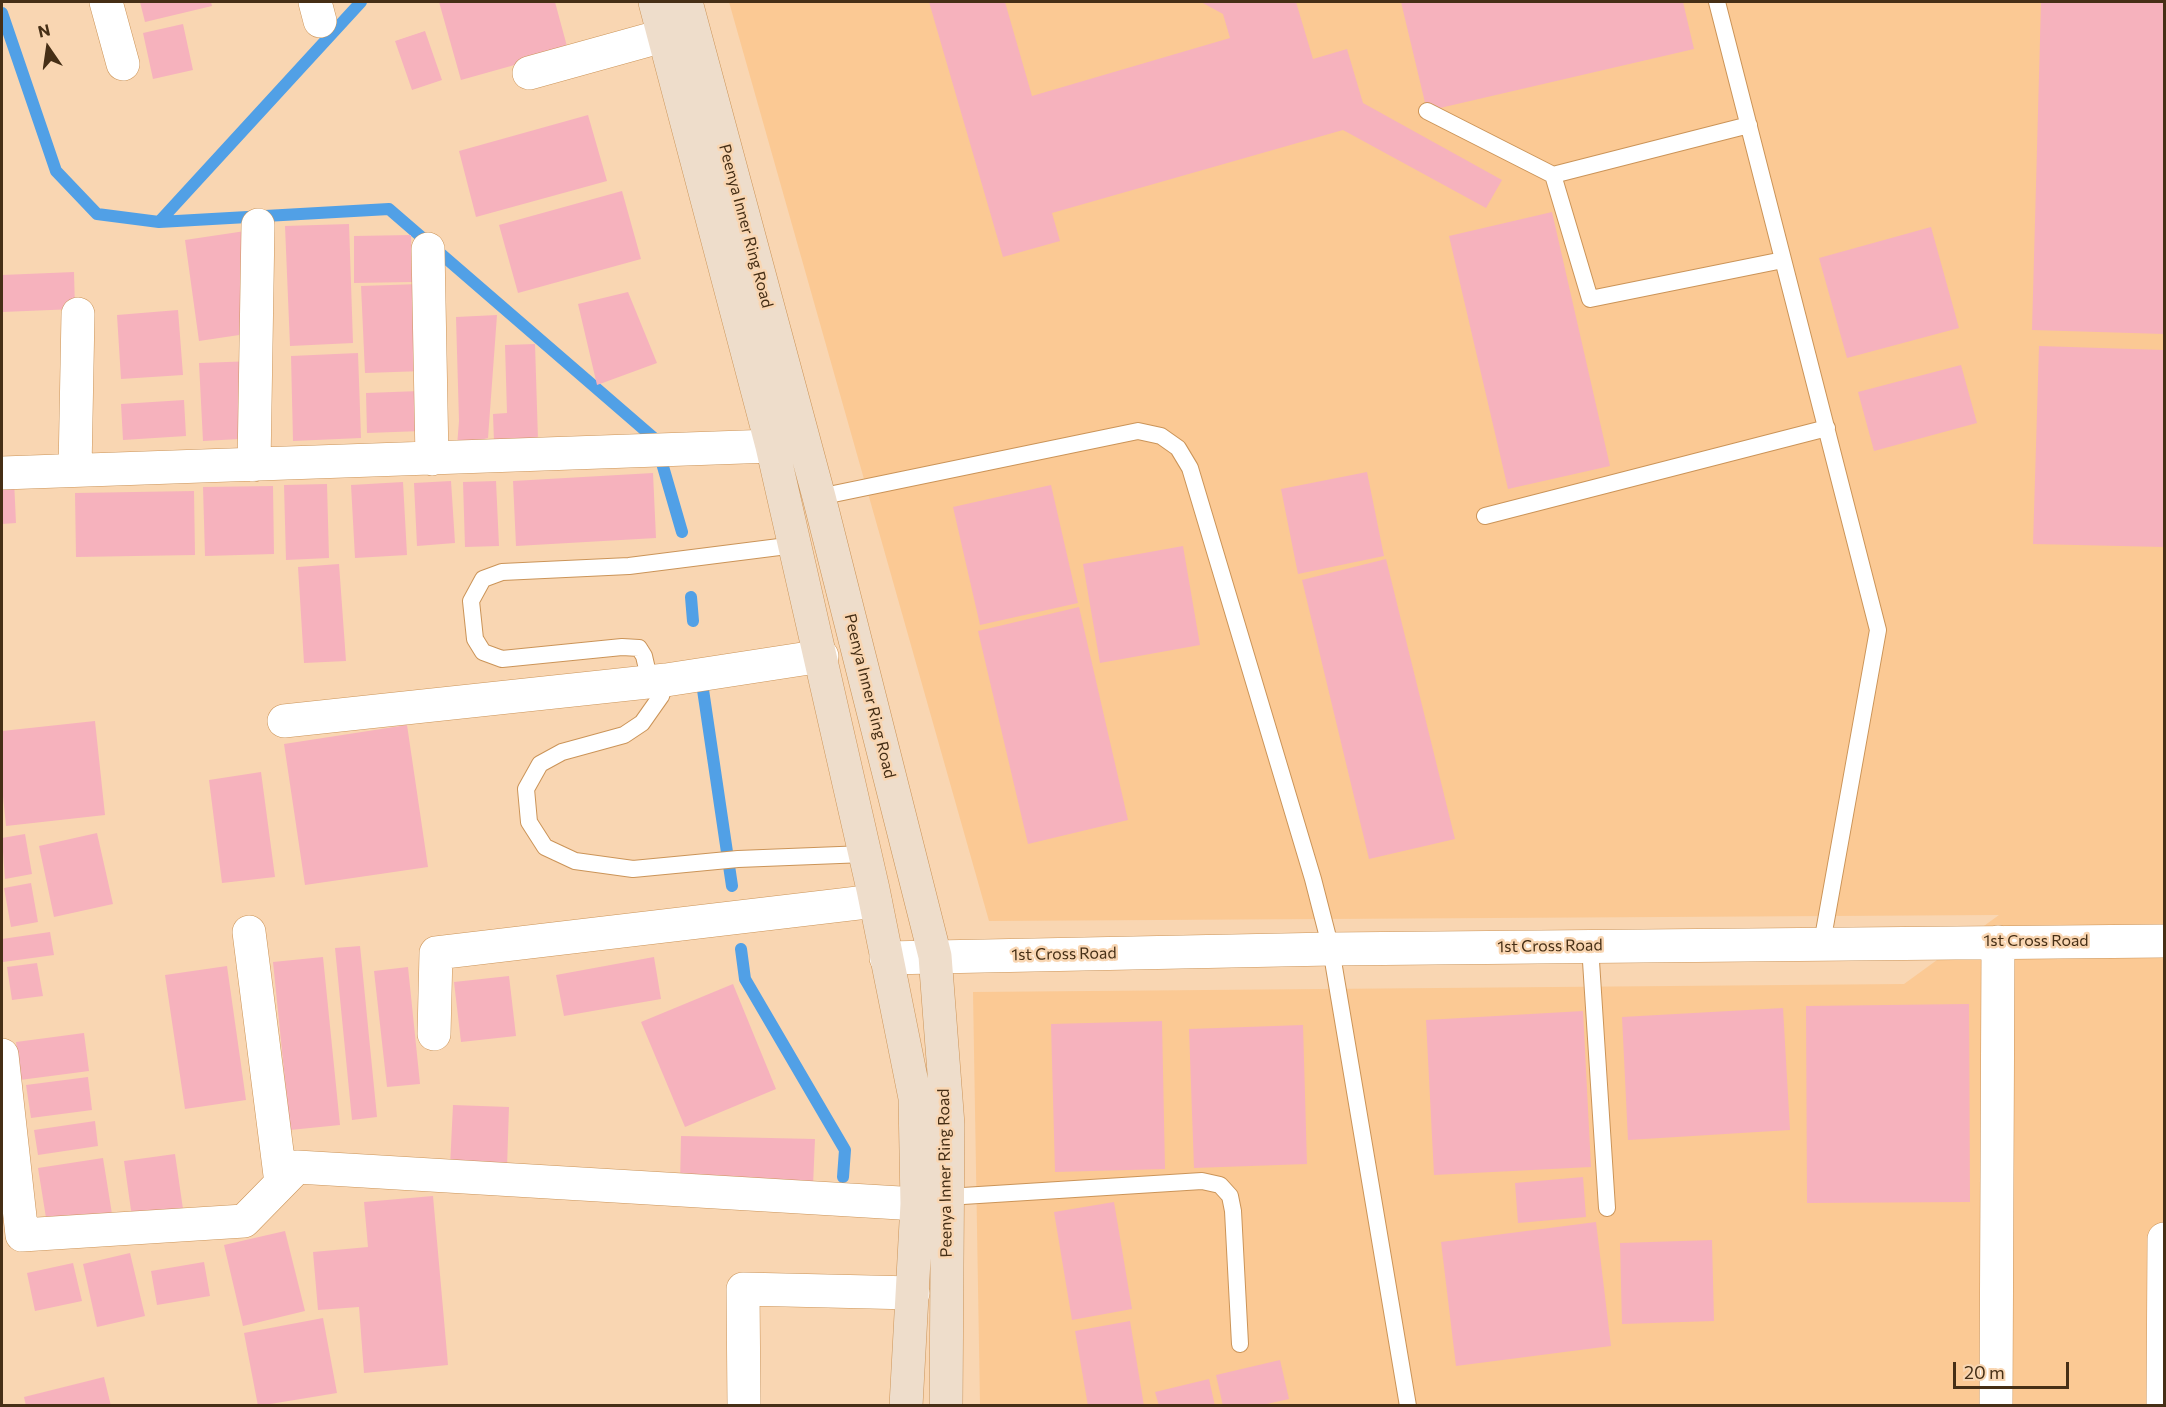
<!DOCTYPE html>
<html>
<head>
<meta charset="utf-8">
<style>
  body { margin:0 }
  #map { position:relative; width:2166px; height:1407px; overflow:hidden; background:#f9d6b2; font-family:Commissioner,sans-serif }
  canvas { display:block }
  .frame { position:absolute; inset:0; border:3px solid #462f16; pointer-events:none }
  .north { position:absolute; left:18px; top:18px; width:60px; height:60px; -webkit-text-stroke:4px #f9d6b2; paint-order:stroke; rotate:347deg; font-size:16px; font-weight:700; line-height:24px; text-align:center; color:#462f16 }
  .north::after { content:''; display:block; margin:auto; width:21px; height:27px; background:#462f16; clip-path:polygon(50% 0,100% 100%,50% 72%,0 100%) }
  .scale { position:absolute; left:1953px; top:1362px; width:116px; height:27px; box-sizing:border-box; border:3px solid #462f16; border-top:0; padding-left:8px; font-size:18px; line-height:21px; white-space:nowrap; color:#462f16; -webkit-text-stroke:4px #f9d6b2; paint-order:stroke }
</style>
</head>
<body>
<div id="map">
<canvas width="2166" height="1407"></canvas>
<div class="frame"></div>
<div class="north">N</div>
<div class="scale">20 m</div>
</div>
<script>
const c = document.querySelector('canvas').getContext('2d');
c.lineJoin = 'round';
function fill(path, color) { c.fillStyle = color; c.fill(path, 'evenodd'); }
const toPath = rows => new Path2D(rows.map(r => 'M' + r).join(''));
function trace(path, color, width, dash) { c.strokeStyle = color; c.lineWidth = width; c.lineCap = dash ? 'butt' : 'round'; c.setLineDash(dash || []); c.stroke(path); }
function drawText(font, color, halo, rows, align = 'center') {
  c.font = font + ' Commissioner,sans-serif'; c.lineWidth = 5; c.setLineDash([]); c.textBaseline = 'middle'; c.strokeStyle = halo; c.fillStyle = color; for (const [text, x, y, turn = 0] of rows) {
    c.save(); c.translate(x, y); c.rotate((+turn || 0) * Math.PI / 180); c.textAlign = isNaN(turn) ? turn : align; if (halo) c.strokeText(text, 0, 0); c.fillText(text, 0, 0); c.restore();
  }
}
const built = toPath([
  [729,2,2164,2,2164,1405,980,1405,973,992,1904,984,1999,915,989,921]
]);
const stream = toPath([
  [2,13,56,171,97,214,159,222,389,209,655,439,682,532],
  [159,222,361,2],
  [691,597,693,621],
  [702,683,732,886],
  [741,949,745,979,845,1150,843,1177]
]);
const building = toPath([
  [140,2,211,2,212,6,145,22],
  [439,2,555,2,568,50,461,80],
  [929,2,1005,2,1032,96,1230,38,1223,14,1201,2,1296,2,1313,59,1347,49,1363,103,1502,180,1486,208,1343,130,1052,213,1060,241,1003,257],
  [1401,2,1683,2,1694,49,1427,111],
  [2041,2,2164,2,2164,334,2032,330],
  [183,24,193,70,153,79,143,33],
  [425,31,442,80,412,90,395,41],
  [588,115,607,181,476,217,459,151],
  [622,191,641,259,518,293,499,225],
  [1552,212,1610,466,1508,489,1449,236],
  [349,224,353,343,290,346,285,226],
  [1931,227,1959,328,1847,358,1819,258],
  [252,230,266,331,199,341,185,240],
  [411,235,412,282,354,283,354,236],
  [74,272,75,309,2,312,2,275],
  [420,284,424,371,365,373,361,286],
  [628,292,657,363,597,385,578,304],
  [178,310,183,375,121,379,117,315],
  [497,315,488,438,457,446,459,421,456,317],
  [535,344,538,440,494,442,493,414,507,413,505,345],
  [2039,346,2164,350,2164,547,2033,544],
  [358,353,361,438,293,441,291,356],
  [255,361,258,438,203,441,199,363],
  [1961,365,1977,423,1874,451,1858,392],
  [420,391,422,431,367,433,366,393],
  [184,400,186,436,123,440,121,404],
  [1367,472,1384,556,1298,574,1281,489],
  [653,473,656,538,516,546,513,481],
  [14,480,16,523,2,524,2,481],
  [451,481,455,543,417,546,414,483],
  [496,481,499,546,465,547,463,482],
  [403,482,407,555,355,558,351,485],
  [327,484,329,558,286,560,284,485],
  [1051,485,1078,603,980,625,953,507],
  [273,486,274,554,205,556,203,487],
  [194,491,195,555,76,557,75,493],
  [1183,546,1200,645,1100,663,1083,564],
  [1386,559,1455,839,1369,859,1302,580],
  [339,564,346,661,304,663,298,567],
  [1079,607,1128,820,1028,844,978,631],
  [95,721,105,815,6,826,2,786,2,731],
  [407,725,428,867,305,885,284,744],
  [261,772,275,877,222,883,209,780],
  [97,833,113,904,54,917,39,846],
  [25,834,32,874,5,879,2,838],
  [31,883,38,922,11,927,4,888],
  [50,932,54,955,3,962,2,939],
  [360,946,377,1117,352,1120,335,948],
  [323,957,340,1125,290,1130,273,962],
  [654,957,661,999,564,1016,556,975],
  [37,963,43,996,12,1000,7,967],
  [227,966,246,1100,185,1109,165,975],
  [408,967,420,1084,387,1087,374,971],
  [509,976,516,1036,461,1042,454,982],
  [733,984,776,1089,685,1127,641,1022],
  [1969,1004,1970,1202,1807,1203,1806,1006],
  [1783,1008,1790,1130,1628,1140,1622,1017],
  [1583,1011,1591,1167,1434,1175,1426,1020],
  [1162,1021,1165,1169,1055,1172,1051,1024],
  [1303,1025,1307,1164,1194,1168,1189,1029],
  [84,1033,89,1071,20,1080,16,1042],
  [88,1077,92,1110,31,1118,26,1085],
  [453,1105,509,1107,507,1168,450,1167],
  [95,1121,98,1146,38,1155,34,1130],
  [681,1136,815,1139,813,1186,680,1184],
  [175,1154,183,1209,132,1217,124,1161],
  [103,1158,112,1214,47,1224,38,1168],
  [1583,1177,1586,1217,1518,1223,1515,1183],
  [433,1196,448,1365,364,1373,359,1307,318,1310,313,1252,368,1247,364,1202],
  [1114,1202,1132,1309,1072,1320,1054,1212],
  [1596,1222,1611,1346,1456,1366,1441,1242],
  [285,1231,305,1311,243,1326,224,1245],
  [1712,1240,1714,1321,1622,1324,1620,1243],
  [130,1253,145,1316,97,1327,83,1264],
  [204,1262,210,1296,157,1305,151,1271],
  [73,1263,82,1301,35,1311,27,1273],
  [323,1318,337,1393,258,1406,244,1333],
  [1130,1321,1144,1406,1088,1406,1075,1331],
  [1280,1360,1289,1399,1258,1406,1223,1406,1216,1375],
  [104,1377,111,1406,26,1406,24,1397],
  [1209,1379,1215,1406,1159,1406,1155,1392]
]);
const service = toPath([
  [1717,2,1878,630,1822,943],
  [1427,111,1553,175,1590,299,1783,260],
  [1553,175,1749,125],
  [819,497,1138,431,1161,436,1178,448,1190,468,1313,879,1331,949,1408,1406],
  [1485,516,1827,428],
  [666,680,661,696,642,723,624,735,562,752,540,764,526,789,529,822,545,847,575,861,633,869,738,859,865,854],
  [650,682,644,656,639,648,622,647,502,659,483,652,475,639,471,601,483,579,502,572,629,566,795,545],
  [1590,946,1607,1208],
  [947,1197,1202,1181,1220,1185,1230,1196,1233,1211,1240,1344]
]);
const minor = toPath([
  [106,2,123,64],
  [315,2,320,21],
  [529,73,666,35],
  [428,249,432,459],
  [254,465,258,225],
  [75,470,78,314],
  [2,473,772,446],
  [284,721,666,680,822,656],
  [249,932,281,1183],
  [886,958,1331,949,2164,941],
  [434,1034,436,953,875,901],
  [2,1055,22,1235,244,1221,297,1167,917,1204],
  [744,1406,743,1289,913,1293],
  [1996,1406,1998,942],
  [2163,1406,2164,1239]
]);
const secondary = toPath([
  [655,2,772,446,873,889,915,1098,917,1204,906,1406],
  [686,2,819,497,935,956,948,1125,946,1406]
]);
const streetNames = [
  ["Peenya Inner Ring Road",746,226,75],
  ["Peenya Inner Ring Road",870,696,76],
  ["1st Cross Road",2036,941],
  ["1st Cross Road",1550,946,-1],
  ["1st Cross Road",1064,954,-1],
  ["Peenya Inner Ring Road",945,1173,-91]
];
fill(built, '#fbc994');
trace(stream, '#51a0e6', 12);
fill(building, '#f6b2bd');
trace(service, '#cb9458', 18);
trace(minor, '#cb9458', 34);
trace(secondary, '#cb9458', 34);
trace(service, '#fff', 16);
trace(minor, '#fff', 33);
trace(secondary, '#eeddcb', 33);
drawText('16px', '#462f16', '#f9d6b2', streetNames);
</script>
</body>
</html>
